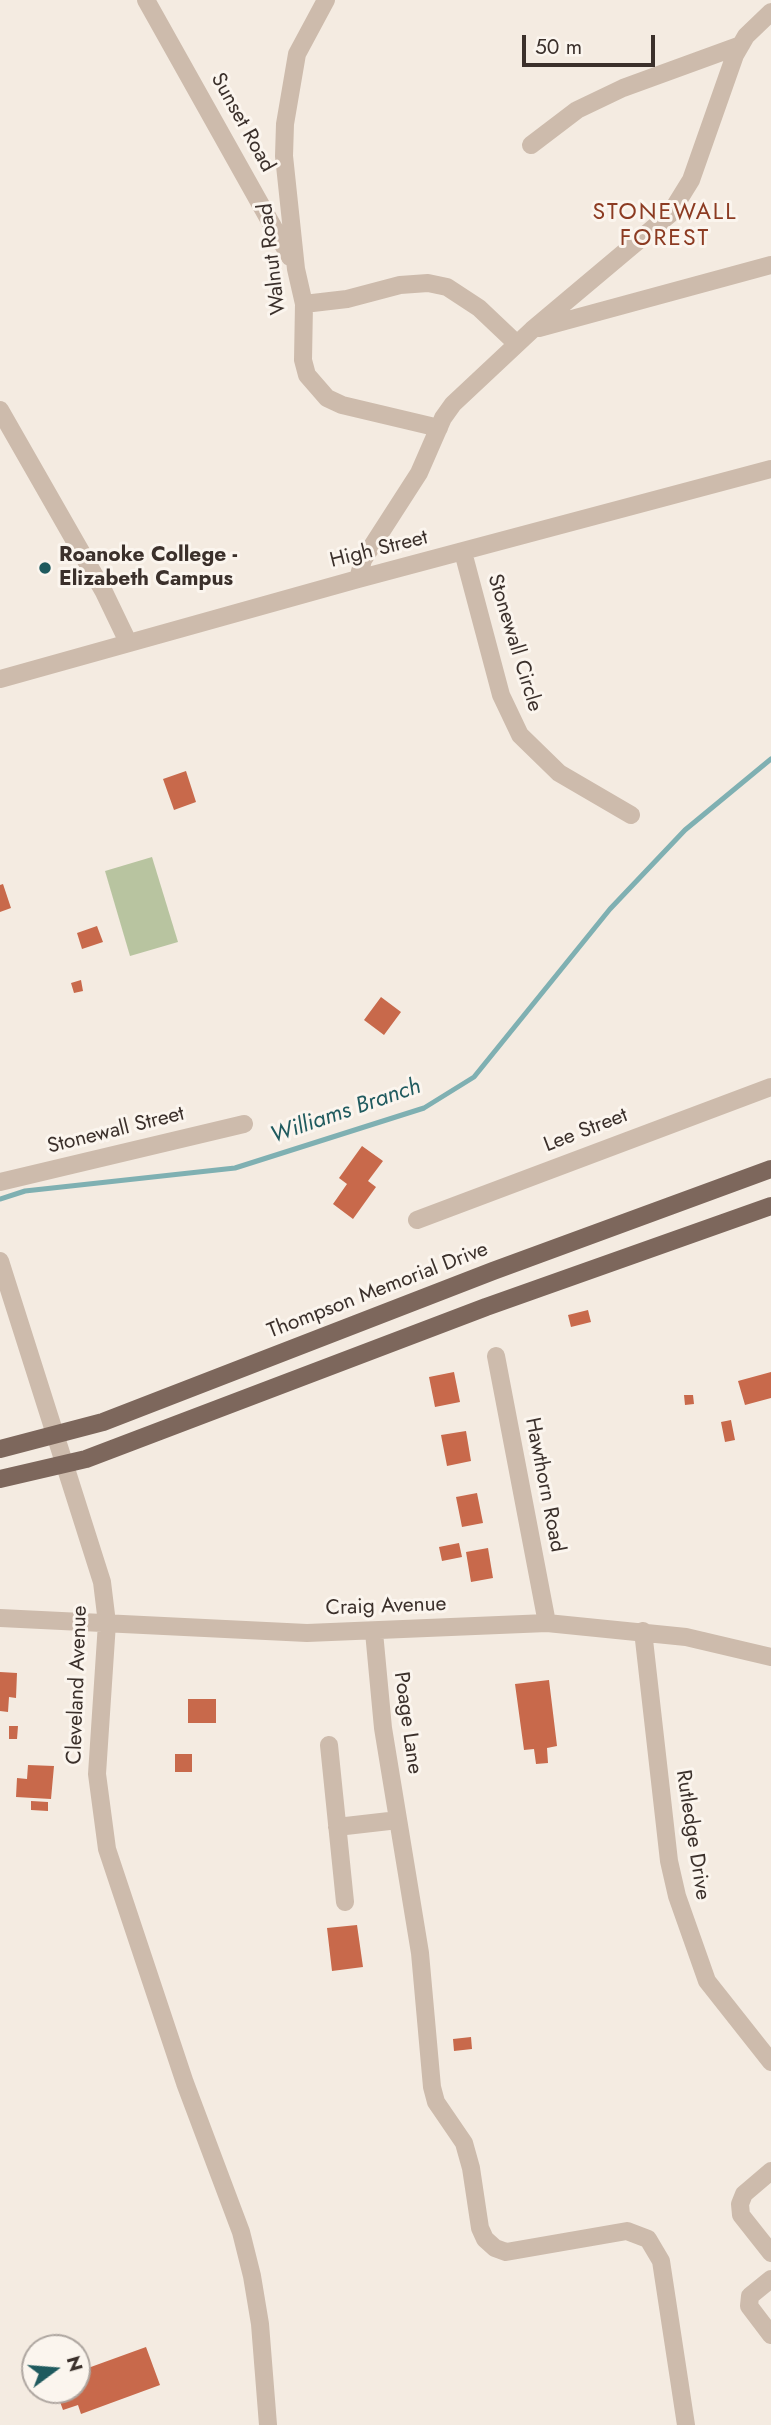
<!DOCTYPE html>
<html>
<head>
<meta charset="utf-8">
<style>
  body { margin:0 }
  #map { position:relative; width:771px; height:2425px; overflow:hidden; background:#f4ebe1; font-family:Jost,sans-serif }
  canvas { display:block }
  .north { position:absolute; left:21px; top:2334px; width:70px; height:70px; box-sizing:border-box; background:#fbf5ee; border:2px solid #aea6a0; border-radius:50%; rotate:74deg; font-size:19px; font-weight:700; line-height:28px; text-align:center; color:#3b302b }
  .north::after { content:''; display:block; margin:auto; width:24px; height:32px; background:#1f5a5e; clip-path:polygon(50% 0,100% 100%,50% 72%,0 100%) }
  .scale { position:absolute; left:522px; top:35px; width:133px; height:32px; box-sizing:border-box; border:4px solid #3b302b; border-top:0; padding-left:9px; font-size:21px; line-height:24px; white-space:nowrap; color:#3b302b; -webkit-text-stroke:5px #fbf5ee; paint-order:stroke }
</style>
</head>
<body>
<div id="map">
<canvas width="771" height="2425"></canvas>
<div class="north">N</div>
<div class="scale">50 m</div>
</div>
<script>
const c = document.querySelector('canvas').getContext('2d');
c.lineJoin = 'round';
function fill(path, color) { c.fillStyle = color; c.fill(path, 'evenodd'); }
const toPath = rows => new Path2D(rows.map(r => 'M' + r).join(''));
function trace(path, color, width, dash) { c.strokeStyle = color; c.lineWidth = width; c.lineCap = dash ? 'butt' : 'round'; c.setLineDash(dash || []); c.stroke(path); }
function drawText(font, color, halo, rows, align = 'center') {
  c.font = font + ' Jost,sans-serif'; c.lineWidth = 6; c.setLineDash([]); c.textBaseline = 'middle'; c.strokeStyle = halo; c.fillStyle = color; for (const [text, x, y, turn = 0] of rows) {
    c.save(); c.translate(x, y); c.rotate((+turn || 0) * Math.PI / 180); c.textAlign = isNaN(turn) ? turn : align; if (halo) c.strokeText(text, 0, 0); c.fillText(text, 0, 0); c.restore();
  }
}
const green = toPath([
  [152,857,178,942,130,956,105,871]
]);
const stream = toPath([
  [0,1199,25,1191,235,1168,424,1108,474,1077,610,909,685,830,771,759]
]);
const building = toPath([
  [186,771,196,802,174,810,163,779],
  [3,884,11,908,0,912,0,885],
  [97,926,103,942,82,949,77,933],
  [81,980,83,991,74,993,71,983],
  [381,997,401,1012,384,1035,364,1020],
  [362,1146,383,1161,368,1181,376,1187,353,1219,333,1204,347,1184,339,1178],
  [588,1310,591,1322,571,1327,568,1315],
  [454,1372,460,1402,435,1407,429,1377],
  [771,1372,771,1398,745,1405,738,1381],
  [684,1395,693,1395,694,1404,685,1405],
  [731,1420,735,1440,725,1442,721,1422],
  [466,1431,471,1461,447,1466,441,1435],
  [477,1493,483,1523,462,1527,456,1497],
  [459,1543,462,1557,442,1561,439,1547],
  [488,1548,493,1578,471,1582,466,1552],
  [0,1672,17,1673,16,1698,9,1697,8,1712,0,1711],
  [549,1680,557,1746,547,1748,548,1763,536,1764,534,1749,524,1750,515,1684],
  [188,1699,216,1699,216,1723,188,1723],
  [9,1726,18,1726,17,1739,9,1739],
  [175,1754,192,1754,192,1772,175,1772],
  [28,1765,54,1766,51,1799,16,1797,17,1778,27,1779],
  [31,1801,48,1802,48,1811,31,1810],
  [357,1925,363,1967,332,1971,327,1928],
  [471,2037,472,2049,454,2051,453,2039],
  [146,2347,160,2385,81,2414,78,2405,63,2410,56,2391,77,2390,77,2372]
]);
const minor = toPath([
  [146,0,290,257],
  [326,0,297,54,285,124,284,156,296,269,304,304,303,360,307,375,327,398,342,405,439,428],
  [531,145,577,110,623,88,741,45],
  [304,304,347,299,400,285,428,283,447,287,479,308,517,344],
  [539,328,771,265],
  [0,410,104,592,128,642],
  [463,552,501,695,520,735,559,773,631,815],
  [358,579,363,560,419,473,443,418,453,404,532,330,670,214,691,180,735,55,746,36,771,12],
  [0,679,358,579,771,469],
  [0,1182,244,1124],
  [417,1220,771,1087],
  [0,1261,102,1582,107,1623,97,1774,107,1849,185,2083,241,2232,252,2276,260,2324,268,2425],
  [496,1356,547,1623],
  [0,1618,307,1633,547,1623,686,1637,771,1657],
  [643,1631,669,1861,677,1896,707,1981,771,2062],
  [374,1632,383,1728,420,1953,432,2087,436,2102,464,2143,471,2168,480,2228,485,2239,495,2248,506,2252,627,2231,648,2239,661,2261,686,2425],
  [329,1745,345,1902],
  [337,1827,398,1820],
  [771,2171,744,2194,740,2204,741,2215,771,2253],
  [771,2279,750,2296,749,2306,771,2335]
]);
const major = toPath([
  [0,1449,103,1422,493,1271,771,1169],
  [0,1479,86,1459,486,1307,771,1206]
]);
const markers = [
  [45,568,7,"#1f5a5e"]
];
const streetNames = [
  ["Sunset Road",242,123,61],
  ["Walnut Road",273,259,-97],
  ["High Street",379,550,-14],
  ["Stonewall Circle",514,643,73],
  ["Stonewall Street",116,1131,-14],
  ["Lee Street",586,1131,-21],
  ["Thompson Memorial Drive",378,1291,-21],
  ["Hawthorn Road",544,1485,79],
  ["Craig Avenue",386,1607,-2],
  ["Cleveland Avenue",78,1685,-88],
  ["Poage Lane",407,1723,82],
  ["Rutledge Drive",692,1835,81]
];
const poiNames = [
  ["Roanoke College -",59,556],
  ["Elizabeth Campus",59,580]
];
const neighbourhoodNames = [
  ["STONEWALL",665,213],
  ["FOREST",665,239]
];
const waterNames = [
  ["Williams Branch",346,1112,-19]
];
fill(green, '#b8c4a0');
trace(stream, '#7fb0b2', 5);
fill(building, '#c8694b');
trace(minor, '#cdbbac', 18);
trace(major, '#7d675c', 18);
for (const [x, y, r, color] of markers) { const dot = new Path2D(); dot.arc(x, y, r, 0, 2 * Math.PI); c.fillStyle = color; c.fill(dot); trace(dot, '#fbf5ee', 2.5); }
drawText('21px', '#3b302b', '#fbf5ee', streetNames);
drawText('bold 21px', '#3b302b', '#fbf5ee', poiNames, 'left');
c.letterSpacing = '2px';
drawText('23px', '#8c3b22', '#fbf5ee', neighbourhoodNames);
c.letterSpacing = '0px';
drawText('italic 23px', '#1f5a5e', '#fbf5ee', waterNames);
</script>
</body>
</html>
